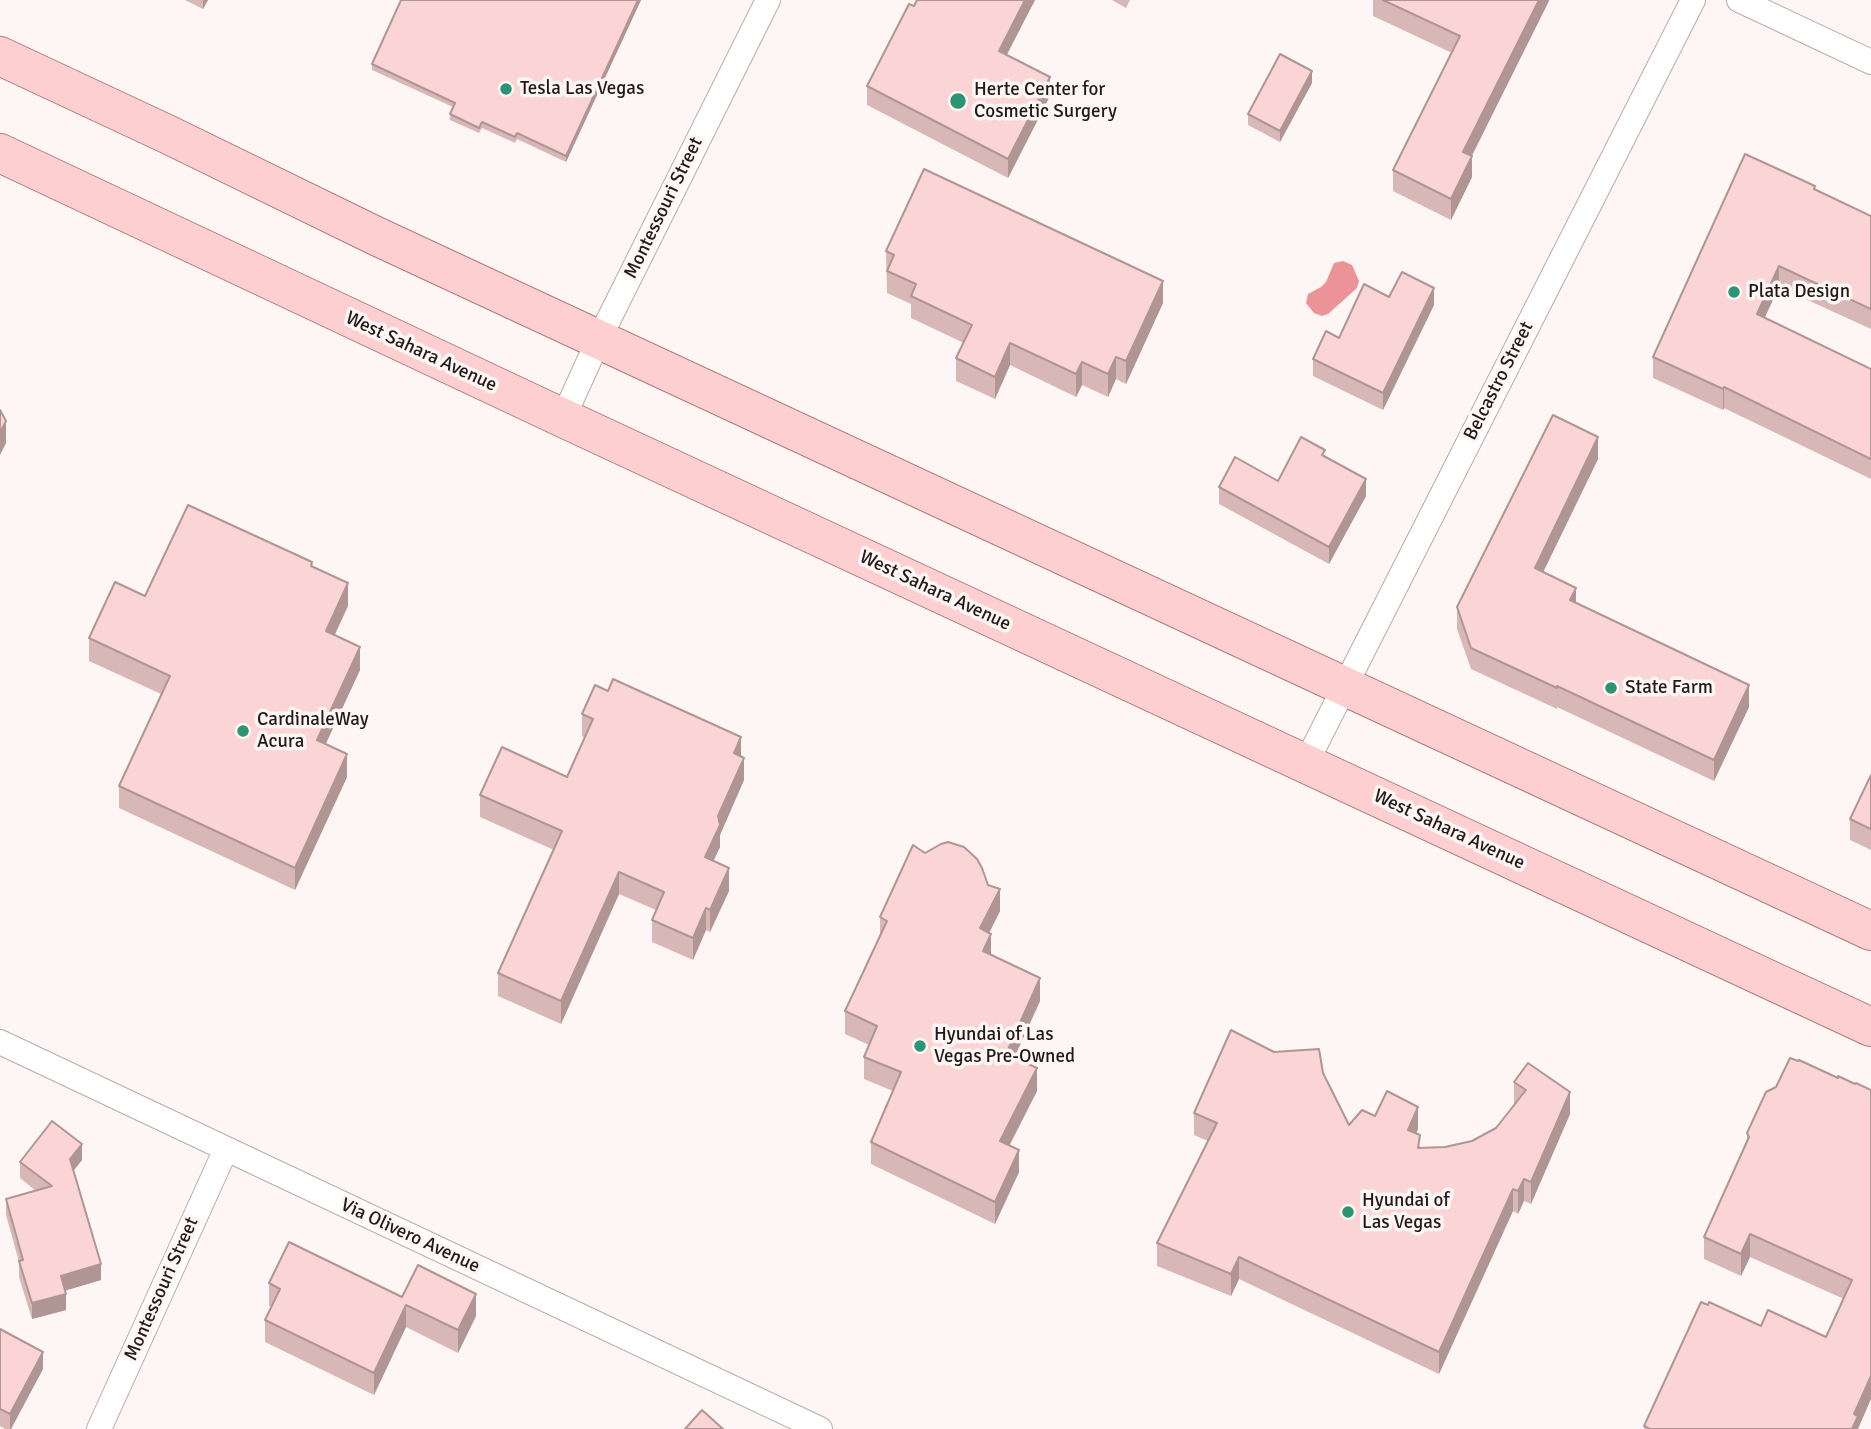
<!DOCTYPE html>
<html>
<head>
<meta charset="utf-8">
<style>
  body { margin:0 }
  canvas { display:block; background:#fef6f5 }
</style>
</head>
<body>
<canvas width="1871" height="1429"></canvas>
<script>
const c = document.querySelector('canvas').getContext('2d');
c.lineJoin = 'round';
function fill(path, color) { c.fillStyle = color; c.fill(path, 'evenodd'); }
const toPath = rows => new Path2D(rows.map(r => 'M' + r).join(''));
function trace(path, color, width, dash) { c.strokeStyle = color; c.lineWidth = width; c.lineCap = dash ? 'butt' : 'round'; c.setLineDash(dash || []); c.stroke(path); }
function drawText(font, color, halo, rows, align = 'center') {
  c.font = font + ' Signika,sans-serif'; c.lineWidth = 7; c.setLineDash([]); c.textBaseline = 'middle'; c.strokeStyle = halo; c.fillStyle = color; for (const [text, x, y, turn = 0] of rows) {
    c.save(); c.translate(x, y); c.rotate((+turn || 0) * Math.PI / 180); c.textAlign = isNaN(turn) ? turn : align; if (halo) c.strokeText(text, 0, 0); c.fillText(text, 0, 0); c.restore();
  }
}
const water = toPath([
  [1343,261,1352,265,1359,281,1357,288,1328,314,1322,316,1314,313,1306,303,1308,294,1321,287,1326,282,1334,263]
]);
const street = toPath([
  [1739,0,1871,62],
  [563,418,599,339,768,0],
  [1306,763,1693,0],
  [0,1042,820,1429],
  [99,1429,226,1149]
]);
const primary = toPath([
  [0,56,169,135,376,236,1871,931],
  [0,153,563,418,1871,1027]
]);
const wall = toPath([
  [185,0,208,0,203,9],
  [641,0,566,162,517,139,515,143,482,128,479,133,450,120,450,114,453,107,372,70,372,64],
  [1035,0,1006,55,1050,96,1008,178,867,105,867,86,914,6],
  [1112,0,1130,0,1126,8],
  [1373,0,1549,0,1472,156,1472,177,1451,220,1393,191,1393,170,1452,53,1373,16],
  [1312,83,1280,142,1248,125,1248,114],
  [1815,189,1871,216,1871,329,1779,287,1765,317,1871,369,1871,479,1724,408,1723,410,1653,378,1653,357],
  [886,251,1163,303,1126,384,1116,379,1108,397,1082,385,1076,397,1010,365,995,399,956,381,956,358,964,343,911,318,911,304,887,293],
  [1389,297,1434,305,1383,410,1313,376,1313,359],
  [1325,456,1366,496,1329,564,1219,504,1219,487,1278,481],
  [1598,459,1543,572,1576,603,1749,707,1714,781,1557,707,1557,709,1471,669,1457,629,1457,607],
  [312,566,348,606,334,635,360,670,325,744,347,777,295,890,119,808,119,786,161,694,89,661,89,638,145,596],
  [582,714,741,757,744,780,720,835,720,847,713,861,729,891,710,932,706,930,693,960,652,942,652,920,656,910,619,894,561,1024,498,996,498,973,554,850,480,817,480,795,567,777,585,738,582,736],
  [1871,775,1871,850,1850,840,1850,819],
  [925,853,988,885,1000,911,989,933,991,955,1040,1001,1014,1058,1037,1091,1010,1145,1019,1172,995,1224,871,1164,871,1142,893,1091,864,1079,864,1057,869,1045,845,1034,845,1011,880,935,880,917],
  [1274,1052,1323,1073,1349,1125,1375,1116,1418,1129,1416,1133,1420,1148,1445,1147,1472,1141,1496,1128,1514,1105,1514,1082,1570,1114,1531,1204,1524,1201,1518,1214,1513,1211,1439,1374,1239,1279,1231,1296,1157,1266,1157,1243,1208,1141,1194,1135,1194,1113],
  [1838,1078,1855,1084,1858,1429,1644,1429,1644,1426,1761,1326,1826,1337,1844,1299,1750,1257,1741,1276,1704,1259,1704,1237,1747,1142,1747,1133],
  [82,1160,73,1171,101,1280,65,1290,66,1310,32,1319,19,1277,19,1262,6,1215,6,1199,36,1191,20,1178,20,1162],
  [269,1283,402,1297,476,1316,458,1353,406,1327,374,1395,265,1342,265,1320,271,1307,269,1306],
  [0,1329,43,1369,11,1429,5,1429,0,1426]
]);
const shadedWall = toPath([
  [203,0,208,0,203,9],
  [638,0,641,0,566,162,566,156],
  [1025,0,1035,0,999,70,999,51],
  [1539,0,1549,0,1549,1,1463,173,1463,152],
  [1312,71,1312,83,1280,142,1280,131],
  [1050,77,1050,96,1008,178,1008,159],
  [1472,156,1472,177,1451,220,1451,199],
  [1779,266,1779,287,1757,334,1757,314],
  [1163,281,1163,303,1126,384,1126,361],
  [1434,288,1434,305,1383,410,1383,393],
  [1010,343,1010,365,995,399,995,377],
  [1116,357,1116,379,1108,397,1108,374],
  [1082,362,1082,385,1076,397,1076,374],
  [1724,387,1724,408,1723,410,1723,389],
  [6,421,6,443,0,455,0,433],
  [1598,437,1598,459,1535,589,1535,568],
  [1366,479,1366,496,1329,564,1329,547],
  [348,583,348,606,326,654,326,631],
  [1576,588,1576,609,1570,600],
  [360,647,360,670,317,763,317,740],
  [1749,685,1749,707,1714,781,1714,760],
  [741,737,741,760,734,753],
  [347,754,347,777,295,890,295,868],
  [744,758,744,780,720,835,720,847,705,879,705,857,718,816],
  [729,868,729,891,710,932,710,910],
  [619,872,619,894,561,1024,561,1001],
  [1000,889,1000,911,980,951,980,928],
  [706,908,706,930,693,960,693,938],
  [991,934,991,956,983,951],
  [1040,978,1040,1001,1006,1076,1006,1054],
  [1037,1068,1037,1091,1000,1163,1000,1141],
  [1570,1092,1570,1114,1531,1204,1531,1182],
  [1418,1107,1418,1129,1408,1153,1408,1130],
  [82,1144,82,1160,70,1175,70,1159],
  [1019,1150,1019,1172,995,1224,995,1202],
  [1524,1179,1524,1201,1518,1214,1518,1191],
  [1513,1189,1513,1211,1439,1374,1439,1352],
  [1750,1234,1750,1257,1741,1276,1741,1254],
  [1239,1257,1239,1279,1231,1296,1231,1274],
  [101,1264,101,1280,61,1292,61,1276],
  [66,1294,66,1310,32,1319,32,1303],
  [476,1294,476,1316,458,1353,458,1330],
  [406,1305,406,1327,374,1395,374,1373],
  [43,1352,43,1369,11,1429,10,1429,10,1414],
  [1871,1376,1871,1399,1858,1429,1852,1429,1854,1414]
]);
const building = toPath([
  [401,0,638,0,566,156,517,133,515,137,482,122,479,128,450,114,455,103,372,64,401,0],
  [917,0,1025,0,999,51,1050,77,1008,159,867,86,909,4,914,6,917,0],
  [1383,0,1539,0,1463,152,1472,156,1451,199,1393,170,1460,36,1383,0],
  [1280,54,1312,71,1280,131,1248,114,1280,54],
  [1745,154,1815,186,1814,189,1871,216,1871,309,1779,266,1757,314,1871,369,1871,459,1724,387,1723,389,1653,357,1745,154],
  [924,169,1163,281,1126,361,1116,357,1108,374,1082,362,1076,374,1010,343,995,377,956,358,972,325,911,296,916,284,887,271,894,255,886,251,924,169],
  [1402,272,1434,288,1383,393,1313,359,1326,331,1339,338,1364,284,1389,297,1402,272],
  [0,410,6,421,0,433,0,410],
  [1553,415,1598,437,1535,568,1576,588,1570,600,1749,685,1714,760,1557,686,1557,688,1471,648,1457,607,1553,415],
  [1301,437,1325,450,1322,455,1366,479,1329,547,1219,487,1235,457,1278,481,1301,437],
  [188,505,312,562,311,566,348,583,326,631,360,647,317,740,347,754,295,868,119,786,170,676,89,638,115,582,145,596,188,505],
  [613,679,741,737,734,753,744,758,718,816,720,825,705,857,729,868,710,910,706,908,693,938,652,920,664,892,619,872,561,1001,498,973,562,831,480,795,502,747,567,777,593,719,582,714,595,685,608,691,613,679],
  [1871,775,1871,829,1850,819,1871,775],
  [948,842,964,847,977,859,982,868,988,885,1000,889,980,928,991,934,983,951,1040,978,1006,1054,1037,1068,1000,1141,1019,1150,995,1202,871,1142,901,1072,864,1057,877,1026,845,1011,887,921,880,917,913,845,925,853,941,844,948,842],
  [1231,1030,1274,1052,1319,1049,1323,1073,1349,1125,1362,1110,1375,1116,1387,1091,1418,1107,1408,1130,1420,1135,1418,1148,1445,1147,1472,1141,1496,1128,1526,1090,1514,1082,1528,1063,1570,1092,1531,1182,1524,1179,1518,1191,1513,1189,1439,1352,1239,1257,1231,1274,1157,1243,1217,1123,1194,1113,1231,1030],
  [1790,1058,1798,1061,1799,1060,1838,1078,1838,1076,1855,1084,1856,1083,1871,1090,1871,1376,1854,1414,1858,1416,1852,1429,1650,1429,1644,1426,1701,1302,1708,1305,1709,1302,1761,1326,1768,1310,1826,1337,1852,1280,1750,1234,1741,1254,1704,1237,1749,1137,1747,1133,1766,1092,1776,1087,1790,1058],
  [52,1121,82,1144,70,1159,101,1264,61,1276,66,1294,32,1303,19,1261,23,1260,6,1199,52,1186,20,1162,52,1121],
  [289,1242,402,1297,418,1265,476,1294,458,1330,406,1305,374,1373,265,1320,280,1289,269,1283,289,1242],
  [0,1329,43,1352,10,1414,0,1409,0,1329],
  [702,1410,723,1429,685,1429,702,1410]
]);
const markers = [
  [506,89,7,"#2a9473"],
  [958,101,9,"#2a9473"],
  [1734,292,7,"#2a9473"],
  [1611,688,7,"#2a9473"],
  [243,731,7,"#2a9473"],
  [920,1046,7,"#2a9473"],
  [1348,1212,7,"#2a9473"]
];
const poiNames = [
  ["Tesla Las Vegas",520,89],
  ["Herte Center for",974,90],
  ["Cosmetic Surgery",974,112],
  ["Plata Design",1748,292],
  ["State Farm",1625,688],
  ["CardinaleWay",257,720],
  ["Acura",257,742],
  ["Hyundai of Las",934,1035],
  ["Vegas Pre-Owned",934,1057],
  ["Hyundai of",1362,1201],
  ["Las Vegas",1362,1223]
];
const streetNames = [
  ["Montessouri Street",664,208,-64],
  ["West Sahara Avenue",421,352,25],
  ["Belcastro Street",1499,381,-63],
  ["West Sahara Avenue",935,591,25],
  ["West Sahara Avenue",1449,830,25],
  ["Via Olivero Avenue",410,1236,25],
  ["Montessouri Street",162,1289,-66]
];
fill(water, '#ec9397');
trace(street, '#bdaaaa', 26);
trace(primary, '#af7b7c', 40);
trace(street, '#fff', 24);
trace(primary, '#fdcfd0', 38);
fill(wall, '#d8b7b7');
fill(shadedWall, '#b09595');
fill(building, '#fbd5d5');
trace(building, '#b09595', 2);
for (const [x, y, r, color] of markers) { const dot = new Path2D(); dot.arc(x, y, r, 0, 2 * Math.PI); c.fillStyle = color; c.fill(dot); trace(dot, '#fef6f5', 2.5); }
drawText('19px', '#211a1a', '#fef6f5', poiNames, 'left');
drawText('19px', '#211a1a', '#fef6f5', streetNames);
</script>
</body>
</html>
